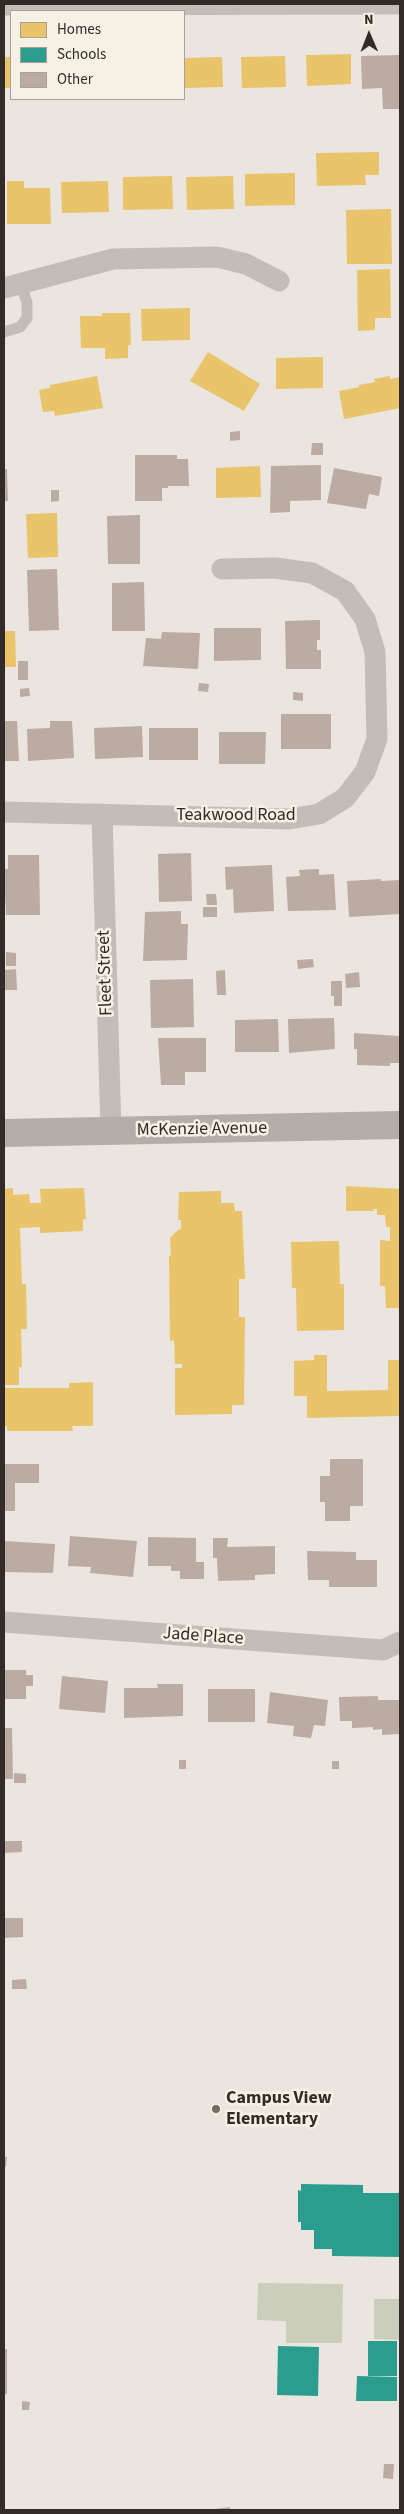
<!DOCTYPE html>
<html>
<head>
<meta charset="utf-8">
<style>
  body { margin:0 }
  #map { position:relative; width:404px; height:2514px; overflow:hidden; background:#eae5de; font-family:"Source Sans 3",sans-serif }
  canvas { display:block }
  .frame { position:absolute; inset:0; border:5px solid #322b27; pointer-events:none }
  .legend { position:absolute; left:10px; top:10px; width:175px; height:90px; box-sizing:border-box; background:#f7f0e5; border:1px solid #a8a199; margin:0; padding:6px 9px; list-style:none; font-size:15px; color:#322b27 }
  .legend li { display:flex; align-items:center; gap:10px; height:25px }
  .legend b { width:25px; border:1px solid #a8a199 }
  .north { position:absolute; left:344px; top:10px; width:50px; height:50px; -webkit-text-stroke:4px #f7f0e5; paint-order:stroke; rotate:359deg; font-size:14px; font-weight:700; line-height:20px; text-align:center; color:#322b27 }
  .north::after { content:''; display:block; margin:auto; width:18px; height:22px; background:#322b27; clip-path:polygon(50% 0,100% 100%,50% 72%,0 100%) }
</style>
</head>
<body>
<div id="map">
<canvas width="404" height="2514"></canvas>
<div class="frame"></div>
<ul class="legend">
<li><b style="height:14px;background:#e9c46a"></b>Homes</li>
<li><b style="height:14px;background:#2a9d8f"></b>Schools</li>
<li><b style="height:14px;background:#bcaba2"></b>Other</li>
</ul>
<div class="north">N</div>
</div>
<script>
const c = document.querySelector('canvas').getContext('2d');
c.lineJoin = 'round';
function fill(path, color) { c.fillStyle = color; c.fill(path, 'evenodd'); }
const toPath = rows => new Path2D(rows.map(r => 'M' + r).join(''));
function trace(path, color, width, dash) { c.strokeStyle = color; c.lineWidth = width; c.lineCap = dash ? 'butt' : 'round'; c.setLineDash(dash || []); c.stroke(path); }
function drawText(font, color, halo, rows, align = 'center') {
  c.font = font + ' "Source Sans 3",sans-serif'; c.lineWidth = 5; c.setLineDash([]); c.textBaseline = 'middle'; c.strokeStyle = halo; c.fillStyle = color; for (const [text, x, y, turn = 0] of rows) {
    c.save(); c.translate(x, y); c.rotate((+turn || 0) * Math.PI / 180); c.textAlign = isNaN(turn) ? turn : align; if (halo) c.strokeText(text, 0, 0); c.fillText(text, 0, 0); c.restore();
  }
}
const green = toPath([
  [258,2283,343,2284,342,2343,286,2343,286,2321,257,2320],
  [374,2299,400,2299,400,2340,374,2339]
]);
const homes = toPath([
  [351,54,351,84,307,86,306,55],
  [285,56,286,87,242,88,241,57],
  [4,57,11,57,11,88,4,88],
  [222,57,223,87,184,88,184,58],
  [379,152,379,175,365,175,366,185,317,186,316,153],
  [295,173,295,205,245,206,245,174],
  [172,176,173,209,123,210,123,177],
  [233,176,234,209,187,210,186,177],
  [7,181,24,181,24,188,50,188,51,224,7,224],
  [108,181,109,212,62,213,61,182],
  [391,209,392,264,347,264,346,210],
  [390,269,391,318,375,318,375,330,358,331,357,270],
  [190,308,190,340,142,341,141,309],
  [102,313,130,313,131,345,128,345,128,358,105,359,105,348,81,348,80,316,102,316],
  [208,352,260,384,244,411,190,381],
  [323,357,323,388,276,389,276,358],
  [97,376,103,408,55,416,54,411,43,412,39,390,50,388,50,385],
  [390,376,390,379,400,377,400,408,344,419,339,391,359,387,359,385,375,382,374,379],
  [260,466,261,497,216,498,216,468],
  [57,513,58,557,28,558,26,514],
  [4,631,15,631,16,667,4,667],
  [346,1186,400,1189,400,1308,386,1308,385,1286,380,1286,380,1240,390,1241,390,1227,386,1227,385,1215,377,1215,377,1209,373,1209,374,1211,346,1211],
  [13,1188,13,1195,29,1194,30,1203,41,1203,40,1189,84,1188,86,1219,83,1219,83,1231,40,1233,40,1227,20,1228,22,1284,26,1284,27,1329,21,1329,22,1367,19,1367,19,1385,4,1385,4,1189],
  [221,1191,221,1203,234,1203,235,1211,242,1211,245,1279,239,1279,239,1317,245,1317,244,1405,232,1405,232,1414,175,1415,175,1368,182,1368,182,1364,175,1364,174,1340,170,1341,169,1256,171,1256,170,1238,178,1230,181,1229,181,1220,178,1220,179,1192],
  [339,1241,340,1284,344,1284,344,1330,297,1331,296,1288,292,1288,291,1242],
  [314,1355,327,1355,327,1391,388,1390,388,1360,400,1360,400,1416,307,1418,307,1396,294,1396,294,1361,314,1360],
  [93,1382,93,1426,72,1426,73,1431,7,1431,7,1426,4,1426,4,1388,69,1388,69,1383]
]);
const schools = toPath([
  [301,2184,363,2185,363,2193,400,2193,400,2257,332,2256,332,2249,314,2249,314,2230,301,2230,301,2222,298,2222,298,2190,301,2191],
  [368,2341,397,2341,397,2376,368,2376],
  [278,2346,319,2347,318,2396,277,2395],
  [357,2376,397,2377,397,2401,356,2401]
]);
const building = toPath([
  [400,55,400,109,383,109,382,88,362,89,361,56],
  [240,431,240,440,230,441,230,432],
  [312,443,323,443,323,455,311,455],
  [135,455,177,455,177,459,188,459,189,486,168,486,168,488,162,488,162,501,135,501],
  [321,465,321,500,290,501,290,512,270,513,271,466],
  [334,468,382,477,379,496,369,494,366,509,327,503],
  [4,469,7,469,8,501,4,501],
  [51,490,59,490,59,501,51,502],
  [140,515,140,564,108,564,107,516],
  [57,569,59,630,29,631,27,570],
  [144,582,145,631,112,631,112,583],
  [320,620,320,640,317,640,317,650,321,650,321,669,286,669,285,621],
  [214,628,261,628,261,660,214,661],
  [162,632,200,633,198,669,143,666,146,638,161,639],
  [18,661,28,661,28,680,18,680],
  [199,683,209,684,208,692,198,691],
  [29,688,30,696,20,697,20,689],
  [293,692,303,693,303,701,293,700],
  [281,714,331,714,331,749,281,749],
  [4,721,17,721,19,761,4,761],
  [50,721,72,721,74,758,28,761,27,729,50,728],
  [142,726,143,757,95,759,94,728],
  [149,728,198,728,198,760,149,760],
  [219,732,266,732,265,764,219,764],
  [191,853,192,901,159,902,158,854],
  [8,855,39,855,40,915,6,915,4,869,8,869],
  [272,865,274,911,234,913,233,889,226,890,225,867],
  [319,869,319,875,334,874,336,910,288,911,286,877,300,876,299,870],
  [381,879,381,881,400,880,400,914,349,917,347,881],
  [206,894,216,894,217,905,207,905],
  [203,907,217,907,217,917,203,917],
  [181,911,181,924,188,924,187,960,143,961,145,912],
  [6,952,16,953,16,966,6,966],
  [313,959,314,967,298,969,297,960],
  [16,969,17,990,4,990,4,970],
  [225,970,226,995,217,995,216,971],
  [359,972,360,987,346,988,345,974],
  [193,979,194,1027,151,1028,150,980],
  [331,981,342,981,342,1006,334,1006,334,996,331,996],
  [334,1018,335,1049,289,1053,288,1019],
  [278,1019,279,1052,235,1052,235,1020],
  [354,1033,399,1036,399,1063,390,1063,390,1066,357,1065,357,1049,354,1049],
  [158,1038,206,1038,206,1072,185,1072,185,1085,161,1085],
  [330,1459,363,1459,363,1506,350,1506,350,1521,325,1521,325,1502,320,1502,320,1476,330,1476],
  [4,1464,39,1464,39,1483,15,1483,15,1511,4,1511],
  [70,1536,137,1541,133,1577,90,1573,91,1567,68,1566],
  [148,1537,196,1538,196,1562,204,1562,204,1579,180,1579,180,1571,171,1571,171,1566,148,1566],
  [213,1538,228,1538,227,1547,275,1546,275,1574,255,1575,255,1580,218,1581,217,1558,213,1558],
  [4,1541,55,1544,53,1573,4,1572],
  [307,1551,356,1552,356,1560,377,1560,377,1587,329,1587,329,1580,308,1580],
  [4,1670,26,1670,26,1675,33,1675,33,1686,26,1686,26,1699,4,1699],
  [62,1676,108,1681,105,1713,59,1709],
  [157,1684,183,1684,183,1716,124,1718,124,1688,158,1688],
  [208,1689,255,1689,255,1722,208,1722],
  [270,1692,328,1700,325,1726,314,1725,311,1738,293,1736,294,1726,267,1723],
  [378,1696,378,1700,400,1700,399,1734,382,1735,382,1729,373,1730,373,1727,352,1728,352,1721,340,1721,339,1697],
  [4,1728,12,1728,13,1779,4,1779],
  [179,1760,186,1760,186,1769,179,1769],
  [332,1761,339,1761,339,1769,332,1769],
  [14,1773,26,1774,26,1783,14,1783],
  [4,1841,22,1841,22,1852,4,1853],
  [4,1918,23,1918,23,1937,4,1938],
  [26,1979,27,1989,12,1989,12,1980],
  [4,2157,7,2157,6,2167,4,2166],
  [4,2349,7,2349,7,2394,4,2394],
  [22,2401,30,2402,29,2410,22,2410],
  [384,2464,394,2464,393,2479,383,2478],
  [230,2507,230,2510,216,2510,215,2509]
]);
const lane = toPath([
  [4,332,20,327,27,318,27,303,21,283]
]);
const street = toPath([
  [4,5,400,4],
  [4,288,113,259,217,257,246,264,279,281],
  [4,812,289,819,319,814,345,798,365,772,377,739,375,652,365,619,345,591,312,573,275,568,222,569],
  [102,814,111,1132],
  [4,1622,383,1650,400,1642]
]);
const secondary = toPath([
  [4,1133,400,1125]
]);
const markers = [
  [216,2109,5,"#726c67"]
];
const streetNames = [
  ["Teakwood Road",236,816],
  ["Fleet Street",106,973,-92],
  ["McKenzie Avenue",202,1130,-1],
  ["Jade Place",203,1637,4]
];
const poiNames = [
  ["Campus View",226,2099],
  ["Elementary",226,2120]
];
fill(green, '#caceba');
fill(homes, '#e9c46a');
fill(schools, '#2a9d8f');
fill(building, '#bcaba2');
trace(lane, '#c2bdb8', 11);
trace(street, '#c2bdb8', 21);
trace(secondary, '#b3aea8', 28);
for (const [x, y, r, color] of markers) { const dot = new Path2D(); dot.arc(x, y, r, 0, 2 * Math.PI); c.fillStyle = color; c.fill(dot); trace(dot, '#f7f0e5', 2); }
drawText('18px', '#322b27', '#f7f0e5', streetNames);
drawText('bold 18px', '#322b27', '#f7f0e5', poiNames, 'left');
</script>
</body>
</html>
